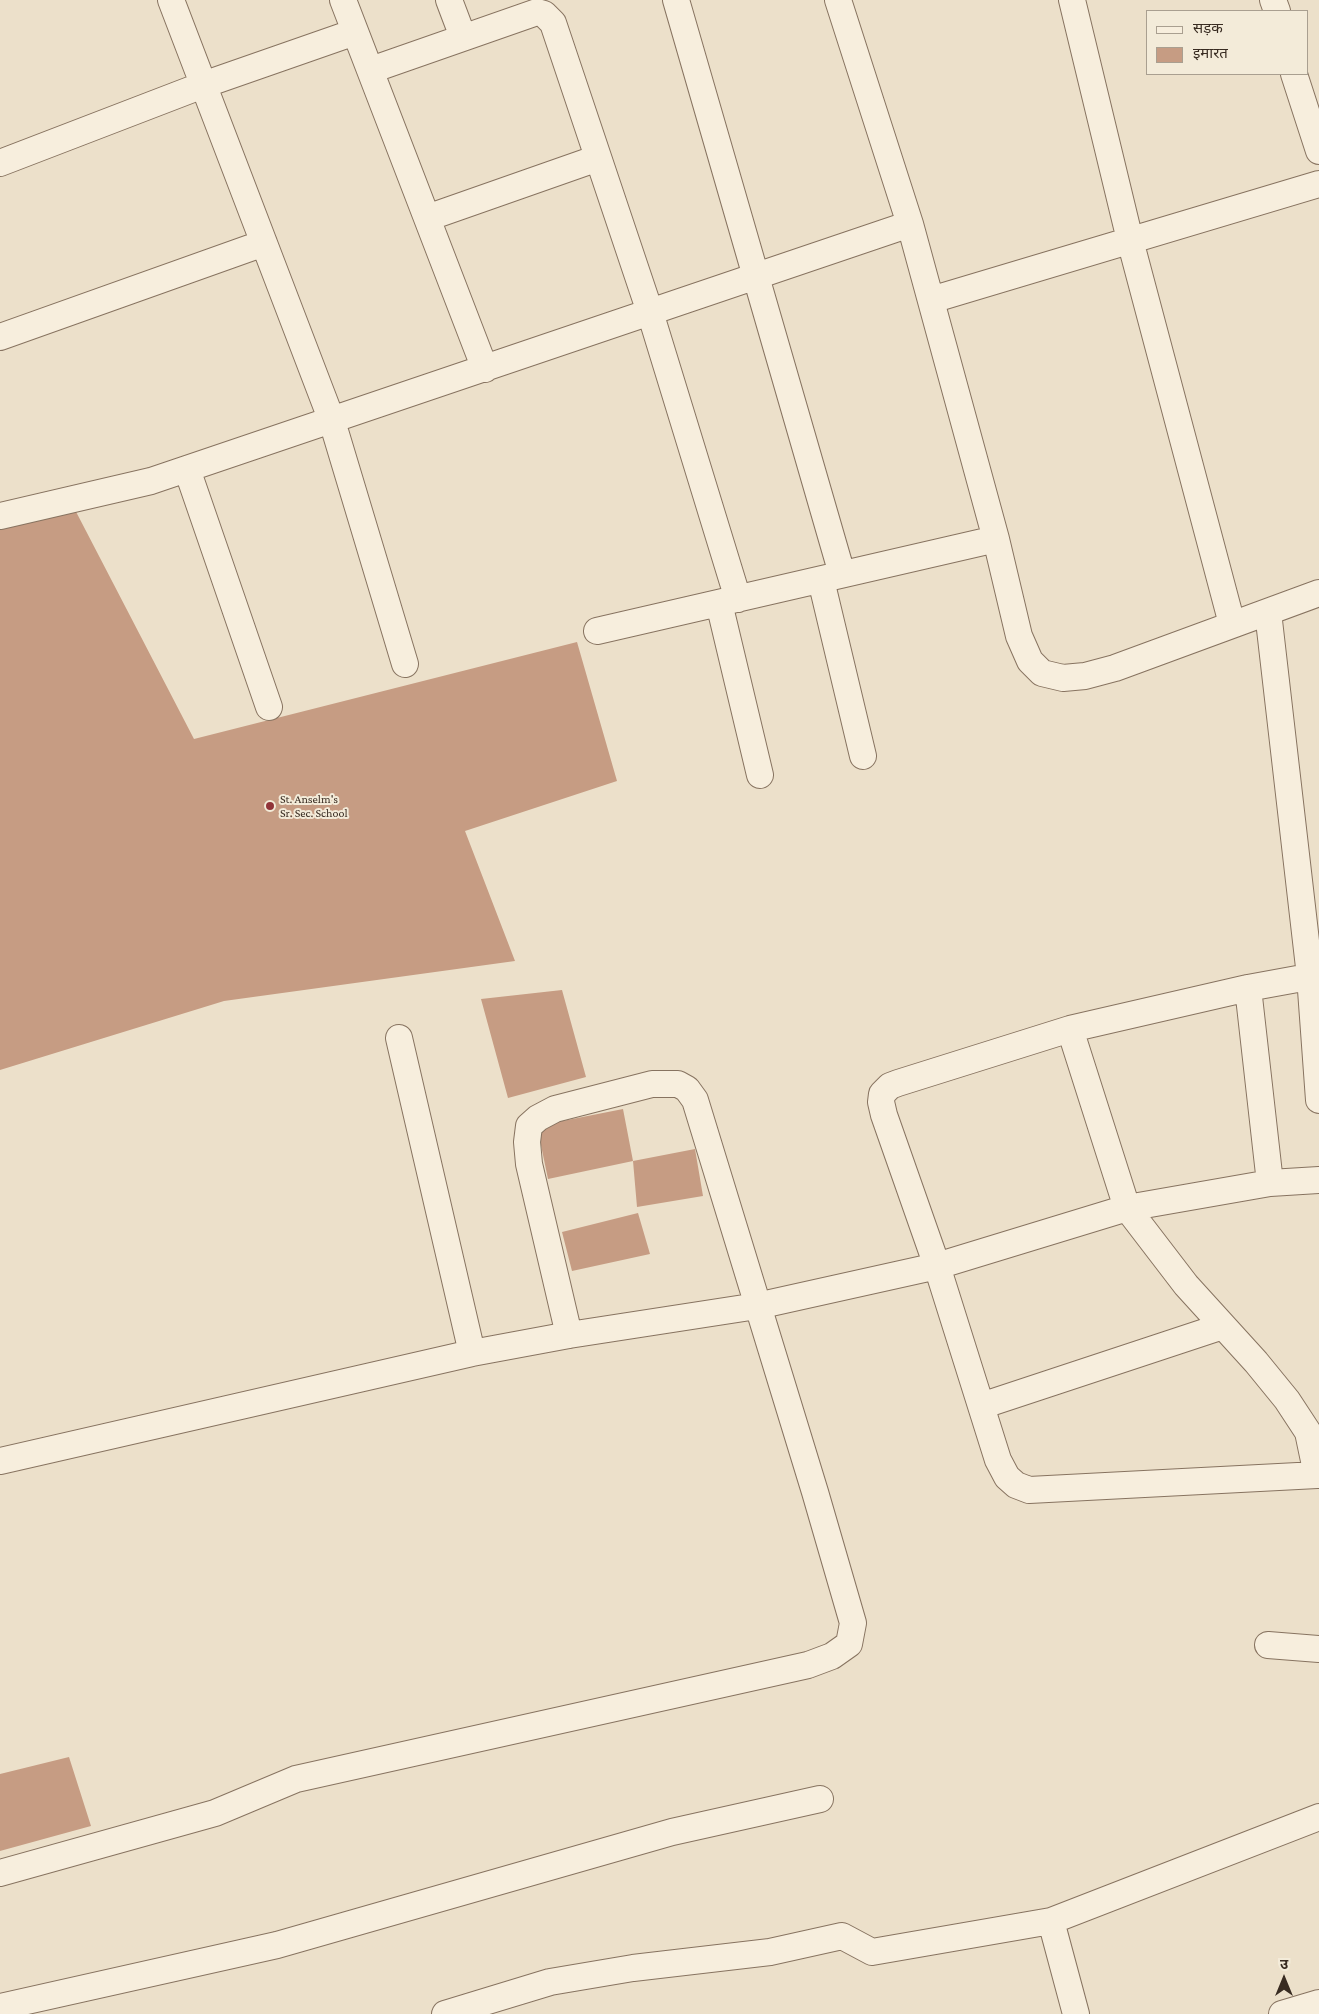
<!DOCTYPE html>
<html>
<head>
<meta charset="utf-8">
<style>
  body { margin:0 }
  #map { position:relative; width:1319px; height:2014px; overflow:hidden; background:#ece0ca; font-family:"Crimson Pro","Noto Sans Devanagari",serif }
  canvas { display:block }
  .legend { position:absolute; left:1146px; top:10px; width:162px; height:65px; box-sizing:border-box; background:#f3ebd9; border:1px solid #a99f90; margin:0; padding:6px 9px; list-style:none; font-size:15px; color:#392c22 }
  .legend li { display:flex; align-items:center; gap:10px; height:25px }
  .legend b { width:25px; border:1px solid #a99f90 }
  .north { position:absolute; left:1259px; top:1954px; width:50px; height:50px; -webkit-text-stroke:4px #f3ebd9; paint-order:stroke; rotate:0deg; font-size:14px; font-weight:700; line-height:20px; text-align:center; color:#392c22 }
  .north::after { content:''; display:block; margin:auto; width:18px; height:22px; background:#392c22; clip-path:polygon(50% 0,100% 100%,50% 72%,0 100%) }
</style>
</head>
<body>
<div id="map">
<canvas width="1319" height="2014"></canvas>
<ul class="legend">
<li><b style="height:6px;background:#f7eedd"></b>सड़क</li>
<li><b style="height:14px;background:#c69c83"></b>इमारत</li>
</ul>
<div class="north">उ</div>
</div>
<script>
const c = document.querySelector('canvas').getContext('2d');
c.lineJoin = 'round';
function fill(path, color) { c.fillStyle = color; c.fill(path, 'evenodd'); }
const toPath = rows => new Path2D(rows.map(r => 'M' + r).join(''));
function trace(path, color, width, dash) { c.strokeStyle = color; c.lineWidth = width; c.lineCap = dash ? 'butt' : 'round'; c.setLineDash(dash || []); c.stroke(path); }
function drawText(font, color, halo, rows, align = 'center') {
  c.font = font + ' "Crimson Pro",serif'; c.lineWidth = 4; c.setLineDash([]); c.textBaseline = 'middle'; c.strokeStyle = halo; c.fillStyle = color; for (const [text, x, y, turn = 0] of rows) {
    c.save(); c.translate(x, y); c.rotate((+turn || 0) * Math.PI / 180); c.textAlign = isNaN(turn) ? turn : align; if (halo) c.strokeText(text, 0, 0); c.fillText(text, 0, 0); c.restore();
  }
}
const building = toPath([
  [72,504,194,739,577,642,617,781,465,831,515,961,224,1001,0,1070,0,524],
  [562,990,586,1077,508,1098,481,999],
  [623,1109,633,1161,548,1179,537,1126],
  [695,1149,703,1196,637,1207,633,1161],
  [638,1213,650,1254,572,1271,562,1232],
  [69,1757,91,1826,0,1851,0,1774]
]);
const minor = toPath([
  [171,0,332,421,405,664],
  [343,0,485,369],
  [449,0,463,37],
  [676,0,842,574],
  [838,0,910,224,996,539,1019,636,1030,661,1042,673,1063,678,1085,676,1115,668,1319,593],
  [1072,0,1130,240,1232,624],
  [1273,0,1277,11],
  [371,70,537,12,544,14,553,23,650,312,738,599],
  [1294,74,1319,151],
  [0,163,203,85,355,32],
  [427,218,598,158],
  [931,300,1319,184],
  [0,337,264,243],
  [187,469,269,707],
  [0,516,151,481,910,224],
  [821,580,863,756],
  [719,603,760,775],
  [1268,612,1310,976,1319,1100],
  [597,631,996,539],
  [1248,988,1270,1183],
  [1070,1029,1127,1208,1186,1285,1256,1362,1287,1400,1308,1432,1317,1475,1319,1475],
  [399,1038,472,1353],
  [981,1406,1223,1326],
  [0,1461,472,1353,569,1335,757,1306,937,1266,1127,1208,1270,1183,1319,1180],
  [1317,1475,1029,1490,1016,1485,1007,1477,998,1460,937,1266,884,1115,881,1102,882,1094,890,1086,898,1083,1070,1029,1248,988,1319,975],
  [1268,1645,1319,1649],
  [0,1873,215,1813,296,1779,808,1665,832,1656,849,1644,853,1623,815,1492,695,1100,687,1089,678,1084,652,1084,555,1109,538,1118,529,1126,527,1142,529,1164,569,1335],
  [1051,1921,1076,2014],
  [0,2007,277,1945,672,1832,820,1799],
  [445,2014,550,1982,633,1968,770,1952,842,1936,872,1952,1051,1921,1319,1817],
  [1282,2014,1319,2003]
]);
const markers = [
  [270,806,5,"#913439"]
];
const poiNames = [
  ["St. Anselm's",280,799],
  ["Sr. Sec. School",280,813]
];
fill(building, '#c69c83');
trace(minor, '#877360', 28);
trace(minor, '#f7eedd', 26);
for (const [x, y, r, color] of markers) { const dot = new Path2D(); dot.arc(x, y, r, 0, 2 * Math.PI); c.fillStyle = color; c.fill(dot); trace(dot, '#f3ebd9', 2); }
drawText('12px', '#392c22', '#f3ebd9', poiNames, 'left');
</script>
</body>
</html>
